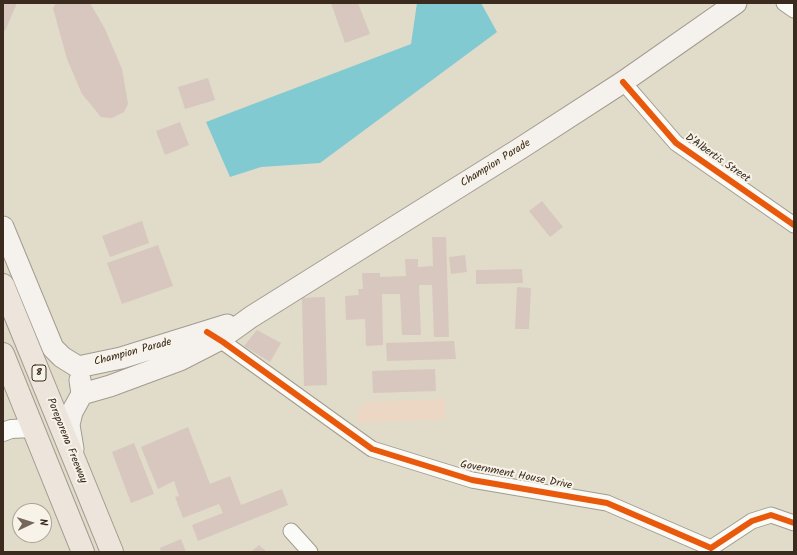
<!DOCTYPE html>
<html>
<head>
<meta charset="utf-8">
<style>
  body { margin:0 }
  #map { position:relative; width:797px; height:555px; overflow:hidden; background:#e1dbc9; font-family:Kalam,sans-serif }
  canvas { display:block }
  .frame { position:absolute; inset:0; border:4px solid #3b2a1e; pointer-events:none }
  .north { position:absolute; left:12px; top:503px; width:40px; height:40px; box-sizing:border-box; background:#f7f3e8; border:1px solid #aca397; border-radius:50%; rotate:86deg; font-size:11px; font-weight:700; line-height:16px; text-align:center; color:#3b2a1e }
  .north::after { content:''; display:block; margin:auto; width:14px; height:18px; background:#75685a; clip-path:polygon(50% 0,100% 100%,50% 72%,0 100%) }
</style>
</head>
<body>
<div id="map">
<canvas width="797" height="555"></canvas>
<div class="frame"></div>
<div class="north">N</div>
</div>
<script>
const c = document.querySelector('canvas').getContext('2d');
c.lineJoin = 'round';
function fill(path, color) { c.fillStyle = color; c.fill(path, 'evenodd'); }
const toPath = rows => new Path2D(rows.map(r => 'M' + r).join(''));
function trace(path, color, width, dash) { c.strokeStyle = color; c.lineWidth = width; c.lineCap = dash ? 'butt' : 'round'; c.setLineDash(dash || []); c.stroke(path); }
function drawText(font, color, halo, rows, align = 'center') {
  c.font = font + ' Kalam,sans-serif'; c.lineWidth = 4; c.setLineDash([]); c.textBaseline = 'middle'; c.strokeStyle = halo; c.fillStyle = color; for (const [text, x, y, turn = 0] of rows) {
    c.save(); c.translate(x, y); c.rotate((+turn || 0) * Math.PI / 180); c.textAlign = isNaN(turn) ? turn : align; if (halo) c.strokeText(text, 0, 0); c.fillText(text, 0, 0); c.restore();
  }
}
const built = toPath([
  [445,399,446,419,357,423,357,408,364,407,363,402]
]);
const water = toPath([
  [417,3,481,3,497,32,320,163,261,167,230,177,206,122,411,44]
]);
const building = toPath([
  [3,3,17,3,5,31,3,30],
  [56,3,90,3,105,29,122,69,128,104,124,112,112,118,101,117,82,94,67,59,53,8],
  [331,3,358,3,370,34,345,43],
  [208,78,215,100,185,109,178,87],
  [180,122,189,145,165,155,156,131],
  [542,201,563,227,550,237,529,211],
  [142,221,149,243,110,257,102,236],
  [432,237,446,237,449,337,434,337,432,285,419,285,421,335,402,335,400,294,382,294,383,345,366,346,365,319,346,320,345,296,359,295,358,289,363,289,362,273,380,273,380,277,406,276,405,259,418,259,418,267,433,266],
  [158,245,173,286,122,304,107,263],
  [465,255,467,272,451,274,449,257],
  [522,269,523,283,476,284,476,270],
  [517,287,531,288,529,329,515,329],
  [325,297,327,385,304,386,302,298],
  [257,330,281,343,270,362,244,346],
  [454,341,456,359,387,361,386,343],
  [435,369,436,391,373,393,372,371],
  [188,427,210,484,230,476,241,505,282,489,288,505,198,541,192,525,223,513,219,504,183,518,175,497,179,496,174,481,158,489,141,447],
  [134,443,154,494,131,503,112,452],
  [181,539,186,552,161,552,160,548],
  [259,545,267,552,251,552]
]);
const minor = toPath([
  [784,3,794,10],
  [623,82,676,143,794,225],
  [211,335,223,342,372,449,472,480,607,503,711,548,752,521,771,515,794,523],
  [291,531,310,552]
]);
const tertiary = toPath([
  [3,432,11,429,32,428]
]);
const secondary = toPath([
  [3,227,53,348,62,357,78,367,121,358,227,325],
  [82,394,110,386,180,360,219,340,251,317,521,148,623,82,736,3],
  [73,449,69,425,72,412,82,394,80,380]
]);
const trunk = toPath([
  [3,285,112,552],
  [3,354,83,552]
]);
const cycleway = toPath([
  [623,82,676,143,794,225],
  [207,332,223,342,372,449,472,480,607,503,711,548,752,521,771,515,794,523]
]);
const shields = [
  [39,373,14]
];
const shieldNames = [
  ["8",39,373]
];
const streetNames = [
  ["D'Albertis Street",717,159,35],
  ["Champion Parade",496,164,-32],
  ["Champion Parade",133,353,-15],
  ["Poreporena Freeway",66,441,68],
  ["Government House Drive",516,476,11]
];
fill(built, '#ebd7c4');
fill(water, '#82cad1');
fill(building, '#d8c7be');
trace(minor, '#a29c90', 17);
trace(tertiary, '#a29c90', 20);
trace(secondary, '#a29c90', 23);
trace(trunk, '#a29c90', 24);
trace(minor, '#fafaf7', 15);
trace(tertiary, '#fafaf7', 18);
trace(secondary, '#f5f1ed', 21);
trace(trunk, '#ede4dc', 22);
trace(cycleway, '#e8590c', 6);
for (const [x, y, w] of shields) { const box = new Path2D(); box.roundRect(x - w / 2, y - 8, w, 16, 3); c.fillStyle = '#f7f3e8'; c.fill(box); trace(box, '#3b2a1e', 1); }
drawText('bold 10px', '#3b2a1e', null, shieldNames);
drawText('11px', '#3b2a1e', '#f7f3e8', streetNames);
</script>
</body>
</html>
